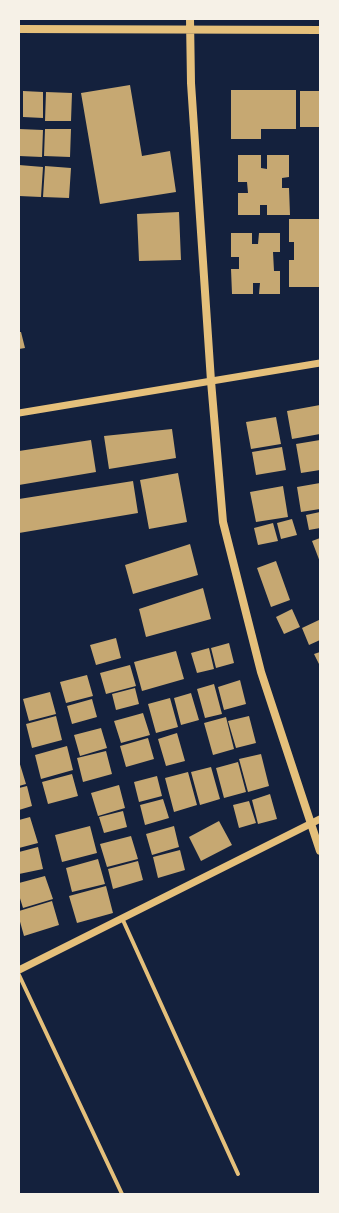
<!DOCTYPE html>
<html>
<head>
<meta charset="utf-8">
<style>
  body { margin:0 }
  #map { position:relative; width:339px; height:1213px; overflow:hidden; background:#14213d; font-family:"Asap Condensed",sans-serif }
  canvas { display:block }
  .frame { position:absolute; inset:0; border:20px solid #f6f1e7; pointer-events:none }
</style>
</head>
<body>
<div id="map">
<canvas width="339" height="1213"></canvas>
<div class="frame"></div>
</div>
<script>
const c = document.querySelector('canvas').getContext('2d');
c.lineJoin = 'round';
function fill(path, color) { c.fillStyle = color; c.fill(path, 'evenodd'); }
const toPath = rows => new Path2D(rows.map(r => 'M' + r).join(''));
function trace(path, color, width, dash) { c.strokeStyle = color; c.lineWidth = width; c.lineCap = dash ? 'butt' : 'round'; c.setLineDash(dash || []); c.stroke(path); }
const building = toPath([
  [130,85,142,156,170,151,176,192,100,204,81,93],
  [231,90,296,90,296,129,261,129,261,139,231,139],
  [23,91,43,92,43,118,23,117],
  [300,91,320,91,320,127,300,127],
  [46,92,72,93,71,121,45,121],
  [19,129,43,130,42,157,19,156],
  [45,129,71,129,70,157,44,156],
  [238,155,261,155,261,168,267,169,267,155,289,155,289,177,282,178,282,188,289,188,290,215,267,215,267,205,260,205,260,215,238,215,238,193,248,193,247,182,238,182],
  [19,165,43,167,41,197,19,196],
  [45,166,71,168,69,198,43,197],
  [179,212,181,260,139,261,137,214],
  [289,219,320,219,320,287,289,287,289,260,294,260,294,242,289,242],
  [231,233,252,233,252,244,258,244,259,233,280,233,280,252,273,252,274,271,280,271,280,294,259,294,260,283,253,283,253,294,232,294,231,269,239,269,239,257,231,257],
  [19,332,21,332,25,348,19,349],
  [320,405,320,434,292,439,287,411],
  [276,417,281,444,251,449,246,422],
  [172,429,176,458,109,469,104,436],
  [91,440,96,472,19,485,19,451],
  [320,440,320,470,301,473,296,444],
  [282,447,286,470,256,475,252,452],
  [178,473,187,522,149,529,140,480],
  [133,481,138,513,19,533,19,499],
  [320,483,320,509,301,512,297,487],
  [283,486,288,517,256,522,250,492],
  [320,512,320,528,309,530,306,515],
  [292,519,297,535,281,539,277,523],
  [273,523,278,541,258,545,254,528],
  [320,538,320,562,312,541],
  [190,544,198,575,133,594,125,565],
  [276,561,290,600,271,607,257,568],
  [203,588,211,619,146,637,139,609],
  [292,609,300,627,284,634,276,617],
  [319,620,320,640,309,645,302,628],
  [116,638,121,658,96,665,90,645],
  [229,643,234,663,216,668,211,648],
  [209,648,214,669,197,673,191,653],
  [176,651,184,679,142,691,134,662],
  [320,652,320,666,314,654],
  [130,665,136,686,106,694,100,673],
  [87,675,93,696,66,703,60,682],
  [240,680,246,704,224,710,218,687],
  [214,684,222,714,205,718,197,689],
  [135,688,139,704,116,710,112,694],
  [50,692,56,714,29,721,23,699],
  [191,693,199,720,181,725,174,698],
  [170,698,178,727,156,733,148,704],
  [92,699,97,717,72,724,67,706],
  [143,713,150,735,121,743,114,721],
  [56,716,62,740,32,748,26,724],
  [249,716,256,743,236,748,228,721],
  [226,717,234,749,213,755,204,723],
  [101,728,107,748,80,756,74,735],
  [177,733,185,761,166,766,158,739],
  [148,738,154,759,126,767,120,746],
  [67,746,73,770,41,779,35,755],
  [106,751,112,774,83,782,77,758],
  [261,754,269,786,248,792,239,759],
  [19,761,26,784,19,786],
  [238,762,246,792,224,798,216,768],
  [211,767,220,799,200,805,191,772],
  [188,772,197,805,174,812,165,778],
  [72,774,78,796,48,804,42,782],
  [157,776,162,796,139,802,134,782],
  [119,785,125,808,98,816,91,793],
  [27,786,32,806,19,810,19,788],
  [270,794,277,819,258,824,252,800],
  [163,799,169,818,145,825,140,805],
  [249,801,256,823,239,828,233,805],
  [123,811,127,827,104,833,99,817],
  [30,817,38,843,19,848,19,820],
  [219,821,232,845,201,861,189,837],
  [90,826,97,853,62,862,55,835],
  [174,826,179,847,152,855,146,834],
  [131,836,138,859,107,867,100,844],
  [38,847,43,869,19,874,19,852],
  [180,850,185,870,158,878,153,857],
  [98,859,105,884,72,892,66,868],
  [138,861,143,880,113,889,108,869],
  [45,876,53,899,23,908,19,895,19,883],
  [106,886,113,913,77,923,69,896],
  [52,901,59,925,24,936,19,918,19,911]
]);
const minor = toPath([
  [122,918,238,1174],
  [19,975,122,1194]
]);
const tertiary = toPath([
  [19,413,320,363],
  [19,970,320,819]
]);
const secondary = toPath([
  [190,19,191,83,211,381,223,522,261,672,320,851],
  [19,29,320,30]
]);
fill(building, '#c6a872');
trace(minor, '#e5c07b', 4);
trace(tertiary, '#e5c07b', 7);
trace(secondary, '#e5c07b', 8);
</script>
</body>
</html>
